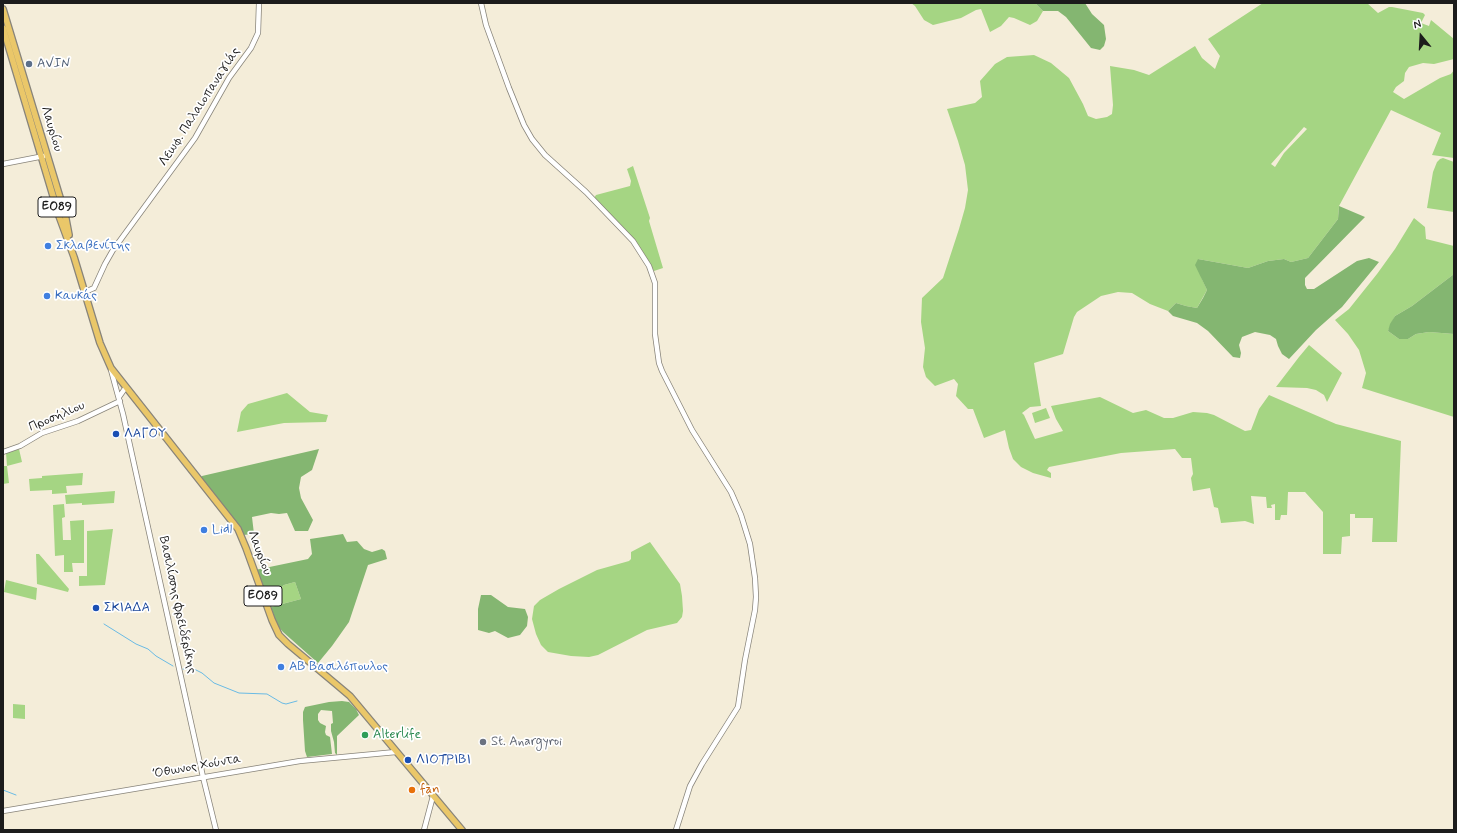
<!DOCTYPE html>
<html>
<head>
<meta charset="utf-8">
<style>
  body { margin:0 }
  #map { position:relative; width:1457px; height:833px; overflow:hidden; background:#f4edd9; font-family:Mynerve,sans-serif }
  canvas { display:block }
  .frame { position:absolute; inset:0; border:4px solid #1c1c1c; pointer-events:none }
  .north { position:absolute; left:1401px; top:16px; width:40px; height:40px; -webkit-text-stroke:3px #fff; paint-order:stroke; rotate:342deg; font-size:11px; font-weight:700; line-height:16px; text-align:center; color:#1c1c1c }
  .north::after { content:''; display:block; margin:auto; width:14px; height:18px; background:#1c1c1c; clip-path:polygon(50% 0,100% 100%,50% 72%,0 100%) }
</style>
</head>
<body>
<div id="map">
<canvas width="1457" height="833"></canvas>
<div class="frame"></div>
<div class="north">N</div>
</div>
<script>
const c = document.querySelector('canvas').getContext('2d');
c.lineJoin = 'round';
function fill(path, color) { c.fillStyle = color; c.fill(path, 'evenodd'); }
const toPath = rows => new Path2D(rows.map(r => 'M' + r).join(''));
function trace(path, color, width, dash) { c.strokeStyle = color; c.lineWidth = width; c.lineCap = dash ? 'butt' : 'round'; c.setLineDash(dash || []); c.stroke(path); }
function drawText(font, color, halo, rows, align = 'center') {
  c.font = font + ' Mynerve,sans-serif'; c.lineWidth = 3.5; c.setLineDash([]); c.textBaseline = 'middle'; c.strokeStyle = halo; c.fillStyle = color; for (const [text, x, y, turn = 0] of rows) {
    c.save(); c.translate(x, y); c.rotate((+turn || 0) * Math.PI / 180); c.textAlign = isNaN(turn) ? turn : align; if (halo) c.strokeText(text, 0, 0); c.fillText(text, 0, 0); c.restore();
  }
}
const green = toPath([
  [911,3,1035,3,1043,11,1037,21,1030,25,1014,18,1009,17,1001,26,990,32,981,9,976,10,961,18,933,25,924,20,915,6],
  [1263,3,1367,3,1378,13,1389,7,1392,7,1423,13,1425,15,1421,23,1429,26,1431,20,1454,39,1454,59,1434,64,1423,63,1409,67,1405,73,1404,81,1396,87,1393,92,1404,99,1440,78,1451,74,1454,70,1454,158,1432,155,1441,133,1391,110,1339,206,1338,219,1308,258,1291,262,1284,259,1268,261,1248,268,1198,259,1202,279,1207,290,1197,308,1186,306,1176,303,1168,311,1150,304,1132,293,1118,292,1101,296,1077,312,1074,317,1063,354,1034,363,1041,406,1030,407,1022,413,1024,415,1035,439,1063,431,1056,419,1051,406,1100,397,1133,413,1146,410,1164,418,1173,418,1193,412,1207,413,1214,415,1245,431,1251,430,1259,409,1269,395,1336,424,1401,441,1397,542,1372,542,1373,518,1355,518,1355,514,1350,514,1350,536,1342,537,1341,554,1323,554,1323,512,1305,492,1288,492,1287,515,1281,515,1280,520,1275,520,1275,504,1271,505,1272,508,1267,508,1266,497,1251,496,1254,524,1245,521,1221,523,1218,508,1214,507,1210,488,1193,491,1191,478,1193,474,1191,458,1182,458,1175,449,1121,453,1049,467,1047,470,1051,473,1051,478,1033,473,1021,467,1013,459,1009,448,1005,430,984,438,973,409,968,409,956,396,958,384,954,379,935,386,926,377,923,367,925,348,921,322,922,298,943,278,959,229,965,208,968,190,965,165,958,141,947,109,975,103,982,97,980,81,995,64,1007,57,1034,55,1051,63,1069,78,1083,104,1088,116,1096,119,1107,117,1112,114,1113,105,1110,66,1134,70,1149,75,1195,46,1202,58,1215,69,1220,56,1208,39],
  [1304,127,1307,129,1284,153,1275,167,1271,164],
  [1443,158,1454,162,1454,212,1427,208,1433,172,1437,162,1440,159],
  [633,166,650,218,649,221,663,268,654,271,646,257,636,242,594,198,596,195,630,186,631,181,627,169],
  [1414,218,1425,227,1426,239,1454,246,1454,274,1412,306,1395,316,1388,331,1399,339,1408,339,1416,334,1429,332,1454,334,1454,417,1362,388,1366,373,1359,350,1348,334,1335,320,1349,309,1377,274,1395,249],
  [1309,345,1342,373,1327,402,1324,395,1316,390,1307,388,1276,387,1299,357],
  [287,393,310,412,328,415,326,422,284,423,237,432,241,412,248,404],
  [1046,408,1050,418,1035,423,1032,413],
  [19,449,22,462,7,466,9,483,3,484,3,466,7,466,6,453],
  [83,473,82,485,66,486,67,493,52,494,52,490,30,491,29,479,42,478,42,476],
  [115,491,114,503,82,505,82,503,66,504,65,495],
  [64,504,65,517,62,518,63,540,71,540,70,521,84,520,84,563,72,563,73,572,64,572,64,555,55,556,53,505],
  [113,529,105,585,79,586,79,576,87,576,87,531],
  [650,542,680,584,682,596,683,611,682,617,677,623,647,630,598,655,589,657,571,656,548,652,541,645,536,634,532,619,534,606,540,600,559,589,597,570,629,561,631,559,631,552],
  [36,554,39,554,69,589,68,592,37,584],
  [6,580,37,588,36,600,4,592],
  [295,582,301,599,271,607,266,598,269,597,284,585],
  [13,704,25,705,25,719,13,718]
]);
const forest = toPath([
  [1035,3,1085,3,1092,14,1104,25,1106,39,1104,46,1100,50,1091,48,1066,17,1058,11,1043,11],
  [1339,206,1365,217,1305,278,1305,285,1307,289,1314,289,1357,261,1369,258,1379,262,1342,307,1316,330,1289,359,1282,354,1278,346,1276,339,1270,335,1255,332,1242,337,1239,345,1241,353,1240,358,1233,357,1208,331,1197,323,1173,316,1168,311,1176,303,1186,306,1197,308,1203,298,1207,290,1195,265,1198,259,1248,268,1268,261,1284,259,1291,262,1308,258,1338,219],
  [1454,274,1454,334,1429,332,1416,334,1408,339,1399,339,1388,331,1390,324,1395,316,1412,306],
  [319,449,312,470,301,477,299,488,301,498,313,520,308,531,295,531,287,513,279,514,271,513,252,517,254,534,243,535,200,478,202,476],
  [343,534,347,542,357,541,364,549,372,552,382,549,385,551,387,559,368,565,349,622,332,646,318,663,283,632,277,625,271,607,301,599,295,582,284,585,269,597,266,598,255,570,308,559,312,554,310,539],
  [481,595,491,595,508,607,525,609,528,617,527,626,520,635,508,638,495,631,489,633,478,630,478,609],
  [342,701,349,702,356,709,359,715,337,736,337,755,335,753,334,742,331,731,331,724,333,723,332,711,321,710,318,714,318,720,320,723,326,726,325,732,326,735,330,737,332,754,307,757,305,751,303,720,303,712,305,707,329,702]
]);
const stream = toPath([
  [104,624,136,644,148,649,156,656,173,666],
  [183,669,194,669,202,673,214,683,239,693,267,694,282,703,286,704,297,701],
  [3,790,16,795]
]);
const tertiary = toPath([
  [481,3,486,25,509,88,524,125,532,139,545,155,586,192,633,241,649,266,655,283,655,334,659,363,662,371,692,430,731,492,741,515,750,544,755,578,756,597,755,610,745,660,738,707,702,764,690,786,676,830],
  [3,164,44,156],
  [85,292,94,288,105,264,113,250,195,138,229,78,251,48,258,33,259,3],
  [111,370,123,414,203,777,216,830],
  [119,397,126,387],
  [3,452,20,446,42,433,78,421,120,401],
  [3,811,300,761,396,752],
  [424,830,433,796]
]);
const primary = toPath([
  [3,9,65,214,69,235],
  [3,28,59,216,74,257,100,343,111,368,238,529,246,548,272,620,279,635,288,644,337,685,350,696,462,830]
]);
const markers = [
  [29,64,4,"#5c6f8a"],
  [48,246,4,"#3f7fe0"],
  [47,296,4,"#3f7fe0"],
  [116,434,4,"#1a4fb4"],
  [204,530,4,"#3f7fe0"],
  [96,608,4,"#1a4fb4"],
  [281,667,4,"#3f7fe0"],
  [365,735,4,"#2e9e5b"],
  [483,742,4,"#6b7280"],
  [408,760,4,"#1a4fb4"],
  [412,790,4,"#e8710a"]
];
const shields = [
  [57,207,38],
  [263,596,38]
];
const shieldNames = [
  ["ΕΟ89",57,207],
  ["ΕΟ89",263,596]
];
const serviceNames = [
  ["AVIN",37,64]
];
const streetNames = [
  ["Λεωφ. Παλαιοπαναγιάς",200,107,-57],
  ["Λαυρίου",51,129,73],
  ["Προσήλιου",57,417,-23],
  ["Λαυρίου",259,553,69],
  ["Βασιλίσσης Φρειδερίκης",177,605,78],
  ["Όθωνος Χούντα",197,767,-10]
];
const shopNames = [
  ["Σκλαβενίτης",56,246],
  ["Καυκάς",55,296],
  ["Lidl",212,530],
  ["ΑΒ Βασιλόπουλος",289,667]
];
const transitNames = [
  ["ΛΑΓΟΥ",124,434],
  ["ΣΚΙΑΔΑ",104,608],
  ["ΛΙΟΤΡΙΒΙ",416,760]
];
const leisureNames = [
  ["Alterlife",373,735]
];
const worshipNames = [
  ["St. Anargyroi",491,742]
];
const foodNames = [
  ["fan",420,790]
];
fill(green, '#a5d583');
fill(forest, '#84b671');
trace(stream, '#69bae4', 1);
trace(tertiary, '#88847a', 6);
trace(primary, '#88847a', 8);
trace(tertiary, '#fff', 4.5);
trace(primary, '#eac769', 5.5);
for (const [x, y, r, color] of markers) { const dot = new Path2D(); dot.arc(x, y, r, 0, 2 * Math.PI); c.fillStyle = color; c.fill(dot); trace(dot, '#fff', 1.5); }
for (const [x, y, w] of shields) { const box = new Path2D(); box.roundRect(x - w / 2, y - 10, w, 20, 3); c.fillStyle = '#fff'; c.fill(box); trace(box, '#1c1c1c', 1); }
drawText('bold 12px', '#1c1c1c', null, shieldNames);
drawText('13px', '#4e5e75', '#fff', serviceNames, 'left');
drawText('13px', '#1c1c1c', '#fff', streetNames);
drawText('13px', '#366cbe', '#fff', shopNames, 'left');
drawText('13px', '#164399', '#fff', transitNames, 'left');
drawText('13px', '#27864d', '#fff', leisureNames, 'left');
drawText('13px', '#5b616d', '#fff', worshipNames, 'left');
drawText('13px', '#c56008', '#fff', foodNames, 'left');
</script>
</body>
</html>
